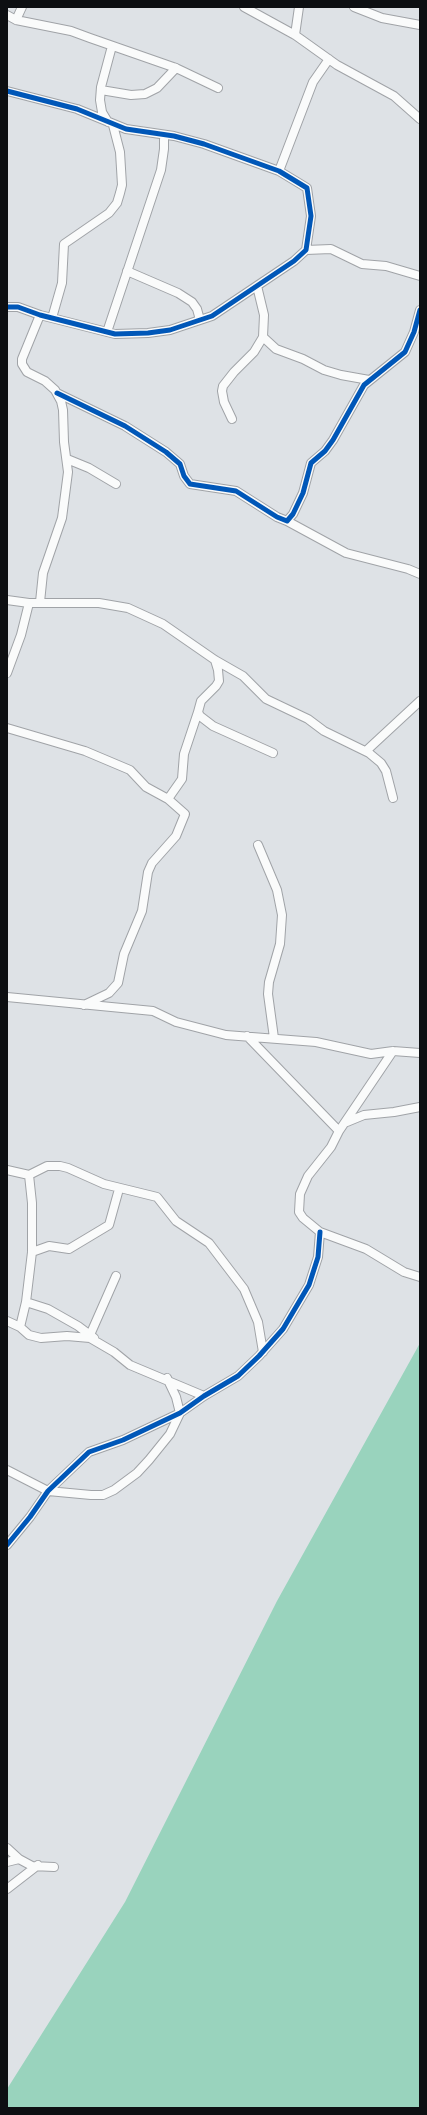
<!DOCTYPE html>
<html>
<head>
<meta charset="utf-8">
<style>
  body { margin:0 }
  #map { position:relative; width:427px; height:2115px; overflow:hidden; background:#dee2e6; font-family:"Golos Text",sans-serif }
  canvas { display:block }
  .frame { position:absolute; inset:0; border:8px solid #0d0f12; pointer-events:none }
</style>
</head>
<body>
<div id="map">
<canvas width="427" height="2115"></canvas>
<div class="frame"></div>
</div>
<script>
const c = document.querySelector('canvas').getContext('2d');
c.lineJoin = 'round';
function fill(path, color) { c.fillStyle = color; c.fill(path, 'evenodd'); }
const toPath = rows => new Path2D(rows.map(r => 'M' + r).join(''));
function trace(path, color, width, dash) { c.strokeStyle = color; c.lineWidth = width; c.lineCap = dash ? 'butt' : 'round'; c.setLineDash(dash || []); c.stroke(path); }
const green = toPath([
  [420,1343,420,2108,7,2108,7,2089,125,1902,277,1601]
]);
const minor = toPath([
  [244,7,295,35,337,65,394,96,420,119],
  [354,7,382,18,420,25],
  [7,15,16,20,71,31,90,38,176,68,218,88],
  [16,20,22,7],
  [295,35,299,7],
  [101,90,131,95,145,94,157,88,176,68],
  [7,91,77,109,126,129,174,136,204,144,279,171,307,188,311,216,306,250,294,261,212,316,170,330,148,333,115,334,40,315,18,307,7,307],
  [108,122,102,112,100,100,101,87,112,46],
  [279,171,313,82,329,59],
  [306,250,331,249,362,264,386,266,420,276],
  [127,271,178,293,192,302,197,309,200,320],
  [52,318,62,283,64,244,109,213,117,203,120,193,122,185,120,152,113,125],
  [107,332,161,170,164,149,164,135],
  [263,337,276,349,303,359,324,370,341,375,369,380],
  [57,393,125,426,166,452,180,464,184,476,190,484,236,491,277,517,287,521,293,514,303,493,311,463,325,451,333,440,364,385,405,352,414,332,420,310],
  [232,419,224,402,222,391,223,386,234,372,254,352,263,337,264,315,257,286],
  [67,459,89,468,116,484],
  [287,521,346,553,408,569,420,574],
  [7,600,29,603,99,603,128,608,163,624,215,660,243,676,266,699,308,719,324,731,369,753,381,763,386,771,393,798],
  [40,602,43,573,62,518,68,472,64,442,63,410,61,401,55,390,45,381,27,372,22,364,22,359,40,315],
  [215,660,218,670,219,681,216,686,201,701,198,712,200,716,213,726,273,753],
  [7,673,21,635,29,603],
  [7,728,85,751,130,770,146,787,168,799,185,814,176,836,152,863,148,872,142,911,124,954,118,983,109,993,84,1005],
  [366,751,420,701],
  [168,799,182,779,184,754,198,712],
  [258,845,277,890,282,915,280,944,269,982,268,994,274,1038],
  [7,997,153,1011,176,1022,226,1035,316,1042,371,1054,393,1051,420,1053],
  [247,1036,339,1131],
  [393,1051,339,1131,331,1147,308,1176,300,1194,299,1212,303,1218,320,1232,366,1249,404,1272,420,1277],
  [347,1122,364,1115,394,1112,420,1107],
  [7,1170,29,1175,47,1166,60,1166,68,1168,104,1184,157,1197,176,1221,209,1243,244,1289,258,1322,263,1352],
  [32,1252,49,1246,69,1249,109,1225,119,1189],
  [26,1302,48,1309,78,1326,94,1338],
  [7,1321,20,1327,29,1335,41,1338,67,1336,90,1338,114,1352,130,1365,204,1396],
  [20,1327,26,1302,32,1252,32,1203,29,1175],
  [90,1335,116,1276],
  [7,1470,48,1491,91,1495,103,1495,114,1490,137,1473,149,1460,170,1434,180,1413,176,1397,167,1378],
  [7,1545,30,1517,48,1491,89,1452,123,1440,180,1413,204,1396,238,1376,259,1356,283,1329,309,1285,318,1257,320,1232],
  [7,1848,19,1859,32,1866,54,1867],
  [7,1862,19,1859],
  [7,1889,38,1865]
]);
const cycleway = toPath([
  [7,91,77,109,126,129,174,136,204,144,279,171,307,188,311,216,306,250,294,261,212,316,170,330,148,333,115,334,40,315,18,307,7,307],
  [57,393,125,426,166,452,180,464,184,476,190,484,236,491,277,517,287,521,293,514,303,493,311,463,325,451,333,440,364,385,405,352,414,332,420,310],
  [7,1545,30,1517,48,1491,89,1452,123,1440,180,1413,204,1396,238,1376,259,1356,283,1329,309,1285,318,1257,320,1232]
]);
fill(green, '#99d3bd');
trace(minor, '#a0a3a7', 10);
trace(minor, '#fafbfb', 8);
trace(cycleway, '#0057b8', 5);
</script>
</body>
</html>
